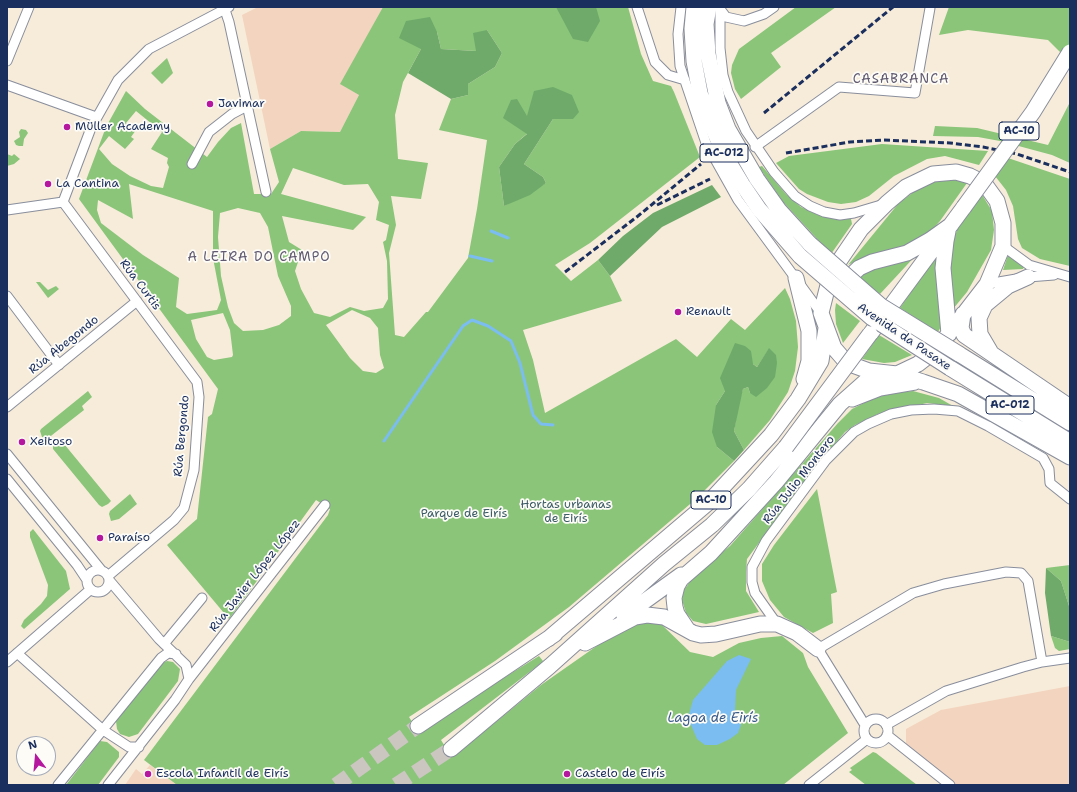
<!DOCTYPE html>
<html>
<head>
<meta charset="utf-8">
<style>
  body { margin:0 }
  #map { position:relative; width:1077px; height:792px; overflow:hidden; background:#f7ecd9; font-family:"Shantell Sans",sans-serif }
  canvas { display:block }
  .frame { position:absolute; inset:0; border:8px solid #1b2f5e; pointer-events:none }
  .north { position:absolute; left:16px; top:736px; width:40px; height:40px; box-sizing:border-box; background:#fdfcf7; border:1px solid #a3aaba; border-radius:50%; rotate:344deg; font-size:11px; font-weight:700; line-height:16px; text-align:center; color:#1b2f5e }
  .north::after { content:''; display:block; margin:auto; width:14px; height:18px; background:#b5179e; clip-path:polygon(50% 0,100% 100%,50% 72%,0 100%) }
</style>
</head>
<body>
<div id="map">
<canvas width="1077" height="792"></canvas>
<div class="frame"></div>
<div class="north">N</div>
</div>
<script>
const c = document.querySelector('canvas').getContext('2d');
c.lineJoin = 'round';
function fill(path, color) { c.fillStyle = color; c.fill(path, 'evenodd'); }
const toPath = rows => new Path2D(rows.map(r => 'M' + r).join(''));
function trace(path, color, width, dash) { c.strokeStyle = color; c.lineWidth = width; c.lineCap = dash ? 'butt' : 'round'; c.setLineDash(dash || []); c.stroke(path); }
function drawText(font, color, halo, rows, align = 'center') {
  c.font = font + ' "Shantell Sans",sans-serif'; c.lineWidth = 3.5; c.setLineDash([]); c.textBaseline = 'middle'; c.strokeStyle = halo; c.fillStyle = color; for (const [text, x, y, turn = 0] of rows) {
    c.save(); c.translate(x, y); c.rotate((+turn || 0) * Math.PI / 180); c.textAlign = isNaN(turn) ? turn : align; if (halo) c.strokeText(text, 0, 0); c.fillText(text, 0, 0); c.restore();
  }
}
const built = toPath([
  [258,7,383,7,341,84,359,95,340,132,301,131,270,149,242,15],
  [1070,686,1070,785,956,785,906,744,906,729,941,710],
  [150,765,177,785,125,785,136,769,142,774]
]);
const green = toPath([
  [383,7,628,7,641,54,653,81,671,86,674,92,700,157,590,243,555,265,571,281,598,260,610,276,622,301,523,330,533,360,545,413,676,339,697,357,731,319,745,330,785,288,790,299,796,321,798,347,795,371,788,392,770,420,744,450,734,431,739,401,743,389,748,387,750,393,769,349,757,367,753,364,725,391,716,405,717,447,734,461,696,499,569,607,495,661,409,717,418,731,539,656,543,661,540,664,441,740,451,756,486,730,541,685,601,643,632,624,645,622,661,624,690,652,713,657,739,643,761,638,782,636,803,653,808,667,848,733,783,785,177,785,144,760,328,515,330,509,316,500,229,619,167,545,197,519,208,417,212,414,218,389,79,199,106,127,126,91,145,109,207,157,218,142,231,128,241,123,254,194,271,194,279,182,270,149,301,131,340,132,359,95,340,84],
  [487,30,502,53,495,67,468,84,468,95,451,99,439,130,487,140,477,209,468,258,428,312,426,312,404,337,395,335,389,253,396,225,391,196,421,199,428,163,398,159,395,115,403,82,421,49,437,32,441,49,476,51],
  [572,95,573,119,553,119,524,164,543,177,546,183,504,206,499,167,515,144],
  [136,111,162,132,151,149,168,158,167,163,169,167,163,188,151,186,130,176,112,164,99,149,109,136,125,149,134,139,131,137,136,130,126,123],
  [293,168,344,185,368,184,379,202,376,220,389,225,386,240,383,242,387,261,388,299,383,308,364,311,350,307,330,317,314,313,301,289,295,271,302,250,289,242,282,216,353,230,366,217,281,194],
  [129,184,213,211,213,258,221,300,217,310,187,314,176,307,179,278,143,255,101,223,97,210,98,200,133,219],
  [238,208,260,213,268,227,278,276,291,306,291,316,279,325,263,330,243,331,234,323,228,307,221,276,218,237,220,213],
  [352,310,370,318,378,328,380,355,384,368,376,373,363,371,350,358,326,325],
  [223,313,230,330,233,355,232,357,214,360,207,357,196,339,191,320],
  [796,7,836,7,771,53,781,67,741,99,735,89,731,73,732,65,739,49],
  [949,7,1070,7,1070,62,1048,40,968,30,939,35],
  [167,58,173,73,162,84,151,73],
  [1070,102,1070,163,1052,155,1000,141,978,137,933,136,935,126,977,128,1048,145],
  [21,129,26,130,28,133,24,139,23,146,19,146,16,145,14,141,20,137,19,132],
  [882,144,988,151,979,165,945,156,927,159,894,176,869,196,856,202,841,204,828,202,807,194,799,189,776,163,789,156],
  [7,154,12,156,14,154,20,159,14,164,7,166],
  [1008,158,1070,179,1070,266,1040,259,1022,248,1018,239,1013,206,1006,190,995,176],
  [762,166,786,194,801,207,816,214,834,218,851,219,852,224,831,254,784,203,759,167],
  [939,179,957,180,967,183,940,221,931,231,905,246,864,257,848,265,898,204,920,187],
  [981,193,992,211,994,230,991,250,967,292,953,309,947,276,952,243,960,223],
  [919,252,880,294,855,275],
  [938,253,942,325,938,332,900,308],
  [1008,255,1024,266,1023,269,1003,270],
  [36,282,40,282,48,290,56,286,59,289,48,298],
  [836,303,860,321,843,343,836,324,835,310],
  [879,335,912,355,895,362,884,363,862,359],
  [88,391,92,397,82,406,84,410,47,439,42,437,40,431,41,429],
  [913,391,939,398,953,406,927,403,878,414,855,425,845,432,816,466,747,559,746,572,746,591,759,612,706,624,693,621,686,613,682,600,684,590,694,576,730,546,838,423,852,409,868,401,890,393],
  [60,439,111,501,108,504,102,507,99,505,53,449,53,445],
  [817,489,837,592,831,594,833,623,813,633,784,617,770,600,762,581,762,564,774,545],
  [130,494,137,504,119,519,111,521,109,514,110,511],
  [33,529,66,571,70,589,24,629,21,626,24,620,41,604,47,596,48,585,30,537,30,532],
  [1070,565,1070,609,1061,581,1046,568],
  [1051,636,1070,642,1070,649,1059,651,1055,648],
  [167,661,173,662,180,669,178,681,138,734,129,737,120,734,117,729,116,721,160,664],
  [100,741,107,742,119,752,119,757,98,785,66,785],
  [873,752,876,753,917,785,866,785,849,772,852,770,850,768]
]);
const forest = toPath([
  [556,7,596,7,600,21,588,42,573,39],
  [430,17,437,32,441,49,476,51,473,33,487,30,502,53,495,67,468,84,468,95,451,99,408,73,421,49,399,38,406,21],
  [553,87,572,95,579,112,573,119,553,119,524,164,543,177,546,183,530,195,504,206,499,167,515,144,527,134,503,118,511,100,517,99,527,116,534,91],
  [712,185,721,197,662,227,610,276,598,260,623,236,653,213],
  [735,343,745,346,751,351,753,364,757,367,769,348,776,355,777,363,775,377,767,388,756,397,750,393,748,387,743,389,734,431,744,450,734,461,717,447,712,432,716,405,725,391,720,378],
  [1046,568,1061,581,1070,609,1070,642,1051,636,1045,593]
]);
const water = toPath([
  [739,655,751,659,736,690,735,710,741,725,738,733,730,739,717,745,705,745,697,739,688,718,693,700,727,661]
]);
const stream = toPath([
  [491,231,508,238],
  [470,256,492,261],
  [384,441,463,326,472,320,488,326,511,341,520,363,533,415,541,424,553,425]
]);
const primaryTunnel = toPath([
  [336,785,418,726],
  [396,785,451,749]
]);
const minor = toPath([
  [224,7,229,22,266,192],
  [637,7,655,62,668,75,685,80],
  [681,7,678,34,680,66,706,143,738,200,821,313],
  [720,7,720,48,723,75,728,92,746,131,774,172,795,196,810,206,824,212,840,215,854,213,881,205],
  [720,9,726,17,744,21,764,14,774,7],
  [7,61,29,7],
  [7,85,96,117],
  [755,147,839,87,915,93,930,8],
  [192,164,209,132,232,114,247,106],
  [63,202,197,382,199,397,194,470,184,508,174,520,108,576],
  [63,202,91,128,118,80,149,49,229,7],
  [7,210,63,202],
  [1003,246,1029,265,1070,277],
  [987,284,1028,277,1054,275],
  [7,296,59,365],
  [7,407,137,301],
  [7,454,102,571],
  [7,479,77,565,87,580],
  '87 581a11 11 0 1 1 22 0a11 11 0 1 1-22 0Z',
  [777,624,755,593,752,582,752,567,766,541,826,460,854,432,868,424,891,414,911,410,934,409,958,411,988,426,1043,458,1049,469,1050,483,1070,499],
  [164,644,202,598],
  [17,653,103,730,129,747,139,747],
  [7,662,91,589],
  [189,679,325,505],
  '864 731a12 12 0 1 1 24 0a12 12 0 1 1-24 0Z',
  [865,725,818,649,913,593,944,584,1006,572,1021,573,1028,581,1042,662],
  [886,725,946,691,1023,667,1042,662,1070,658],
  [887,735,950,785],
  [58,785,161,658,168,653,176,654],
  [108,785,175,700,189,679,186,665,159,639,109,580],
  [809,785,867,739]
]);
const primary = toPath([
  [694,7,692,29,694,61,700,93,711,124,725,156,742,184,759,209,800,256],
  [709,7,706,24,708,54,718,103,728,129,757,179,779,210,810,244],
  [948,231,946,241,943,268,949,334],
  [796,278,809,331,809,361,804,379],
  [840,286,859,268,872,262,907,253,930,240,951,225],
  [963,314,961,328,964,335,1070,407],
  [871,333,964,207],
  [990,351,980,334,979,318,985,305,1008,286,1028,277],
  [959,354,1070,423],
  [950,368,1070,442],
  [897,374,918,364,936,350,987,284,1003,246,1003,223,997,201,984,183,970,176,956,172,933,174,906,187,887,203,861,229,831,273,821,313,834,348,847,363,869,371,897,374,923,382,958,394,1070,457],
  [852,399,880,388,915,382],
  [624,616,681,575],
  [687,629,677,614,675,607,674,598,677,586,681,579,711,553,776,482,840,404,867,380,882,373],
  [548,639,709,502,771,435,798,399,821,361,826,328],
  [585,643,635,617,647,615,664,617,693,633,701,635,716,634,760,624,777,624,797,633,818,649],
  [418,726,555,634],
  [451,749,550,666,664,564,712,525,749,489,786,447]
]);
const rail = toPath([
  [764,113,893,7],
  [786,153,850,142,884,140,950,143,983,147,1017,154,1070,172],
  [657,205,710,179],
  [565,272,638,216,701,164]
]);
const primaryBridge = toPath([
  [964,207,1033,112,1070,52],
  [810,244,881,306,959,354],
  [800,256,872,318,950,368],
  [786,447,870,334]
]);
const markers = [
  [210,104,4,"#b5179e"],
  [67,127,4,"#b5179e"],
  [48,184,4,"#b5179e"],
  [678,312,4,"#b5179e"],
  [22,442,4,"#b5179e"],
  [100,538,4,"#b5179e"],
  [148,774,4,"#b5179e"],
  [567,774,4,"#b5179e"]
];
const shields = [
  [1019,131,40],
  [724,153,48],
  [1010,405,48],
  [711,500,40]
];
const shieldNames = [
  ["AC-10",1019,131],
  ["AC-012",724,153],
  ["AC-012",1010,405],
  ["AC-10",711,500]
];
const poiNames = [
  ["Javimar",218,104],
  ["Müller Academy",75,127],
  ["La Cantina",56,184],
  ["Renault",686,312],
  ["Xeitoso",30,442],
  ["Paraíso",108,538],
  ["Escola Infantil de Eirís",156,774],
  ["Castelo de Eirís",575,774]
];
const streetNames = [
  ["Rúa Curtis",140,285,53],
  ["Avenida da Pasaxe",904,337,34],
  ["Rúa Abegondo",64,345,-39],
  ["Rúa Bergondo",182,436,-85],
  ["Rúa Julio Montero",799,480,-52],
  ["Rúa Javier López López",255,576,-52]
];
const parkNames = [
  ["Hortas urbanas",566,505],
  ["de Eirís",566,519],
  ["Parque de Eirís",464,514]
];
const neighbourhoodNames = [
  ["CASABRANCA",901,80],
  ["A LEIRA DO CAMPO",259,258]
];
const waterNames = [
  ["Lagoa de Eirís",713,719]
];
fill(built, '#f3d4bf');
fill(green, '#8ac57a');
fill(forest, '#6faa6a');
fill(water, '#7bbdf1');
trace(stream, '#7bbdf1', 3);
trace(primaryTunnel, '#cbc6c0', 15, [15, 8]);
trace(minor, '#898e9c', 11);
trace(primary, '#898e9c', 17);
trace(minor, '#fff', 9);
trace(primary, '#fff', 15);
trace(rail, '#1b2f5e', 3, [6, 3]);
trace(primaryBridge, '#898e9c', 17, []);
trace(primaryBridge, '#fff', 15);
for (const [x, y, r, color] of markers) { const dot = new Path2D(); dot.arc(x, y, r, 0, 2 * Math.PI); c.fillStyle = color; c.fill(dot); trace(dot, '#fdfcf7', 1.5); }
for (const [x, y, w] of shields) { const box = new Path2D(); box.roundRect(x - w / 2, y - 9, w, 18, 3); c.fillStyle = '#fdfcf7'; c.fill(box); trace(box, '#1b2f5e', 1); }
drawText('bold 11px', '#1b2f5e', null, shieldNames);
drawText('12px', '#1b2f5e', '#fdfcf7', poiNames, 'left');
drawText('12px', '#1b2f5e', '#fdfcf7', streetNames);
drawText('12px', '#3c5c66', '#fdfcf7', parkNames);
c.letterSpacing = '1px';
drawText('13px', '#605970', '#fdfcf7', neighbourhoodNames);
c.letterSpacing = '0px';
drawText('italic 13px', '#385a8a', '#fdfcf7', waterNames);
</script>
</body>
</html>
